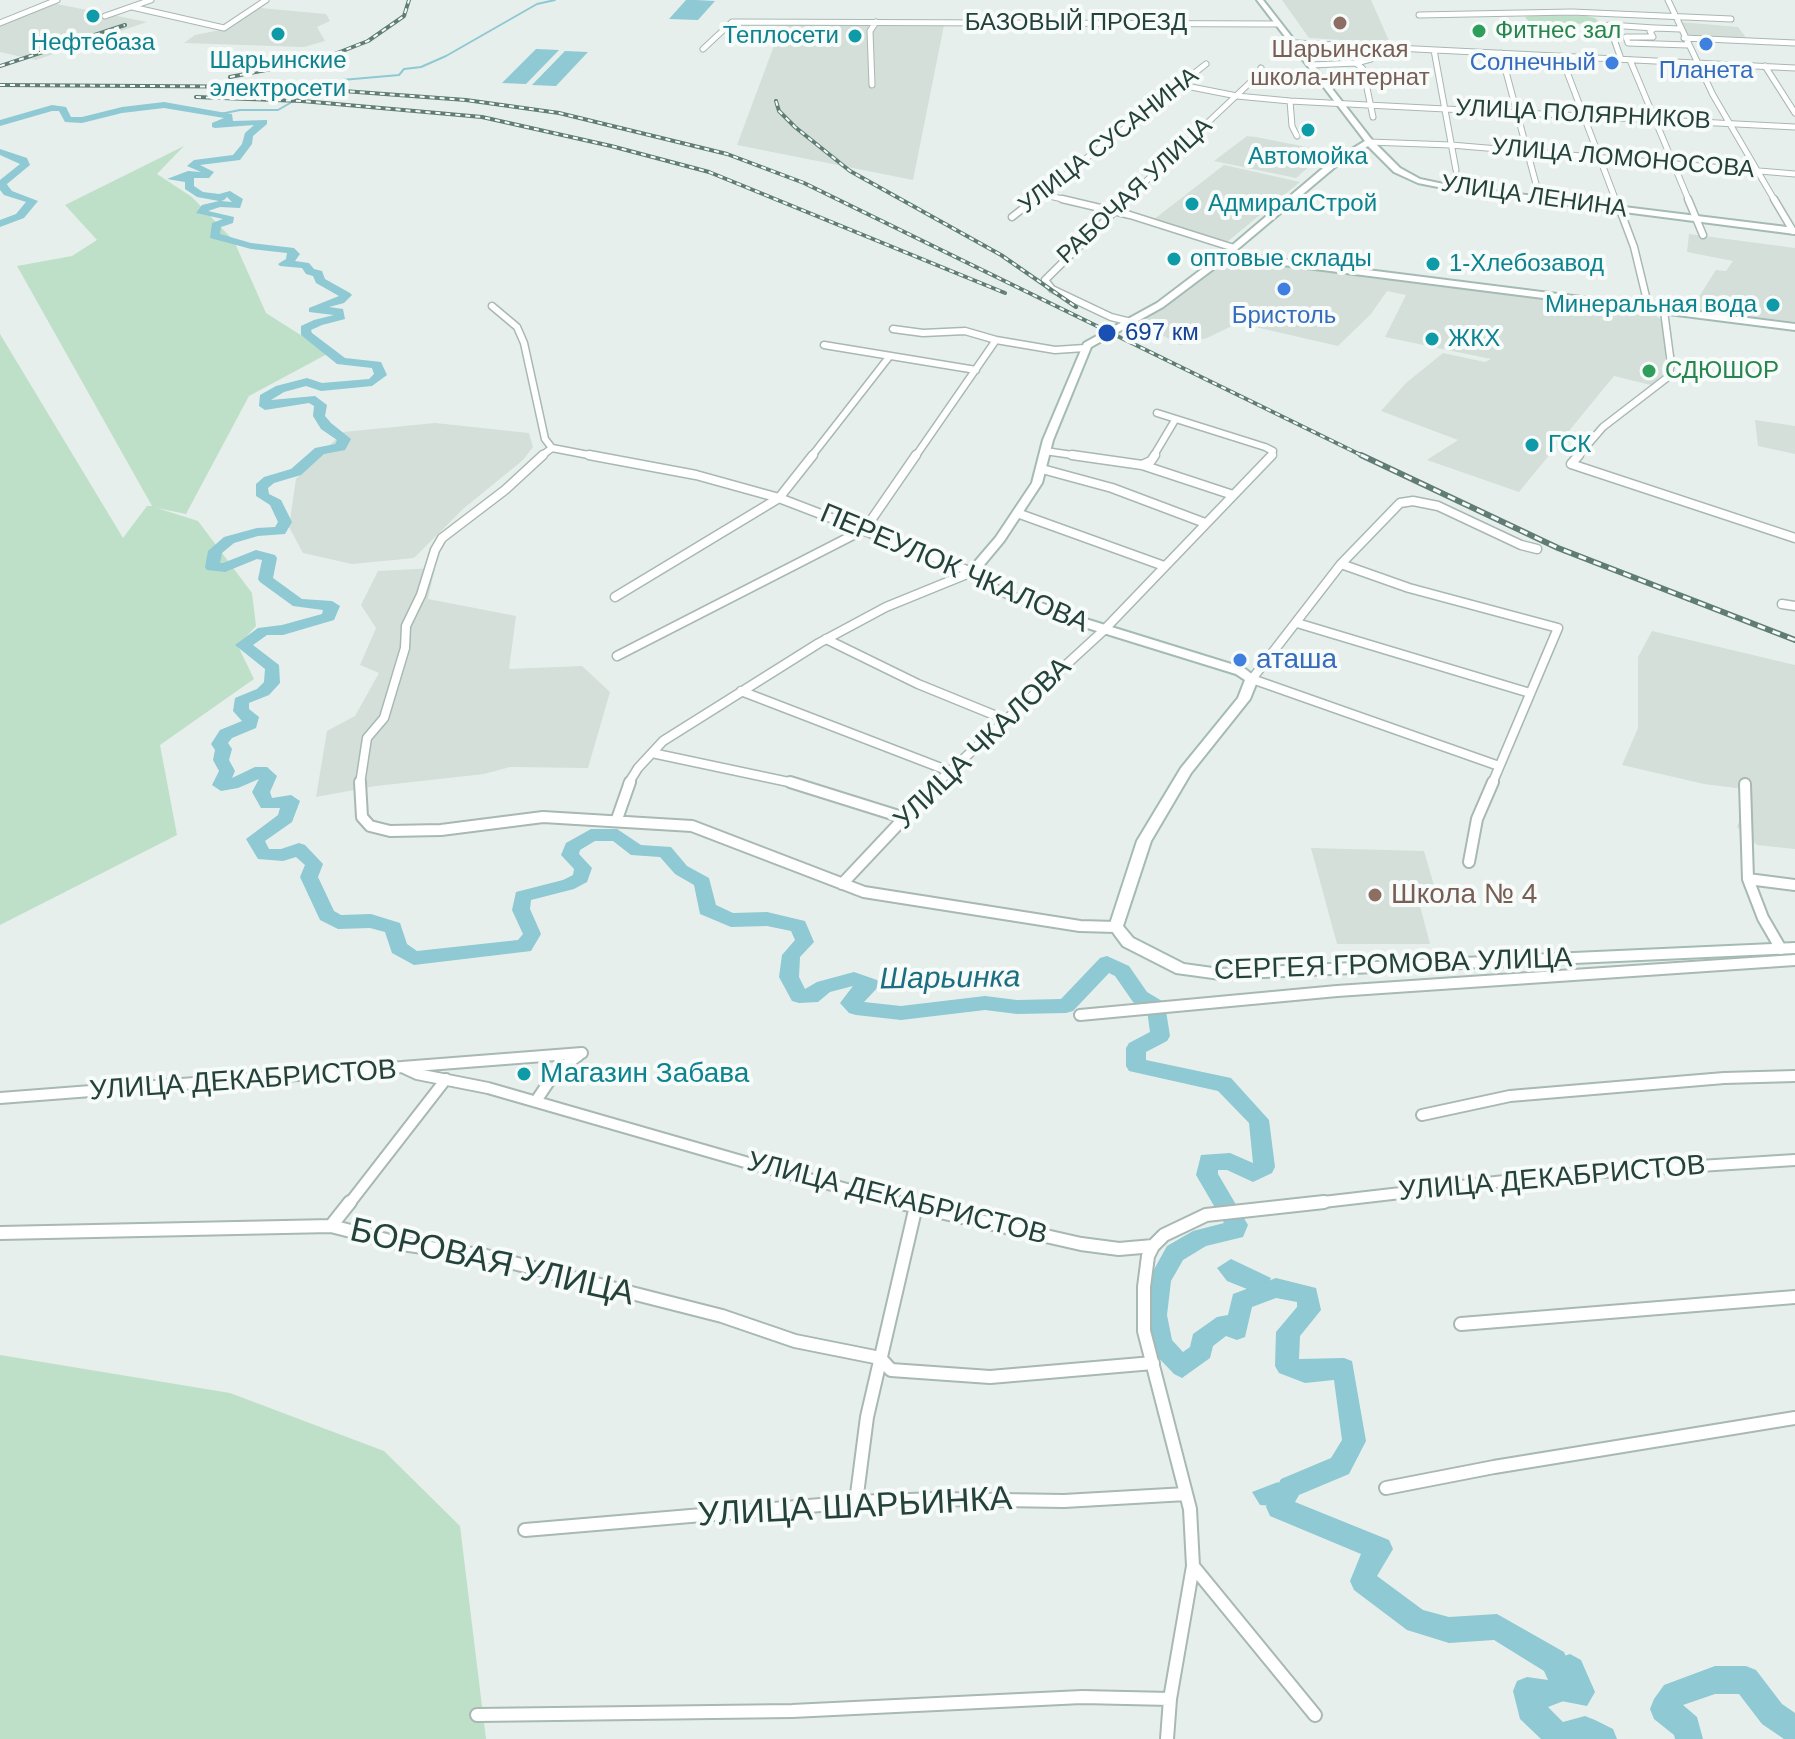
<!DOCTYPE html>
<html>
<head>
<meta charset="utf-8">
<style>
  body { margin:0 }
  canvas { display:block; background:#e6efeb }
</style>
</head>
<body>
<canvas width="1795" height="1739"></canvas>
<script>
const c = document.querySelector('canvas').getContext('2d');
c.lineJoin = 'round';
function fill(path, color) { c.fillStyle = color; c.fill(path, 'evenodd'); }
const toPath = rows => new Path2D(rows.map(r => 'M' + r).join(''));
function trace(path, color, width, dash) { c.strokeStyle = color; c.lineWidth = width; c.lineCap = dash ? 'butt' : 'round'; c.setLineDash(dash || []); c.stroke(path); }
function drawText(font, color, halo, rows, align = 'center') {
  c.font = font + ' Helvetica,sans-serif'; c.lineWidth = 8; c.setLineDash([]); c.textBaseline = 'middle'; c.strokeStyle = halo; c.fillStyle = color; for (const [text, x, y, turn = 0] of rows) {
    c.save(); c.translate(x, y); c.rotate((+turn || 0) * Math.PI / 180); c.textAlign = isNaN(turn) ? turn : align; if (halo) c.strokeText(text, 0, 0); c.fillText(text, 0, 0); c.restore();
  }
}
const built = toPath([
  [1282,0,1371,0,1390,43,1309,38],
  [57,4,147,22,36,60,0,52,0,24],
  [260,8,326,14,330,21,317,27,325,41,304,47,184,43,195,35,225,29],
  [1680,22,1738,27,1747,39,1689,37],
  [782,24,944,25,913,180,737,145],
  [1247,136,1256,137,1327,151,1296,178,1214,161],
  [1224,165,1300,182,1227,242,1153,220],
  [1689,234,1795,248,1795,322,1691,309,1716,270,1726,271,1733,261,1687,252],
  [1230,257,1648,311,1664,321,1666,374,1659,387,1614,376,1519,492,1427,460,1458,440,1381,411,1406,383,1443,353,1485,362,1491,359,1385,337,1406,295,1387,291,1371,314,1338,346,1238,323,1207,338,1180,345,1146,326,1147,315],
  [1755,420,1795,426,1795,454,1758,446],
  [435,423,529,433,533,447,523,460,463,509,414,558,352,564,303,553,289,527,296,479,343,432],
  [435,568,428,599,516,616,509,669,582,666,610,692,588,768,510,767,484,774,376,786,316,797,327,731,355,716,379,673,360,665,376,628,361,605,378,571],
  [1652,631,1795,665,1795,849,1757,845,1737,827,1752,790,1704,784,1622,765,1638,728,1638,657],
  [1311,848,1424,851,1435,889,1419,902,1430,944,1337,944]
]);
const green = toPath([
  [1537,15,1586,16,1595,18,1600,23,1543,25,1529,22,1525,17],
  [184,146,157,174,192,197,234,241,266,313,329,353,249,396,186,514,157,508,198,521,252,593,256,626,238,646,254,679,160,745,177,835,0,925,0,334,123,538,147,506,152,506,17,266,72,256,97,240,65,205],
  [0,1355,230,1393,384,1451,460,1526,486,1739,0,1739]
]);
const water = toPath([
  [686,0,696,0,715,1,698,20,669,19],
  [536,49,559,50,526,84,502,83],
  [565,51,588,52,556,86,532,85],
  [1231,1259,1271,1278,1262,1295,1227,1281,1217,1268],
  [1278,1482,1294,1498,1288,1507,1260,1505,1252,1492],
  [1570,1654,1581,1660,1595,1692,1587,1706,1556,1700,1553,1684,1563,1686,1558,1658]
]);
const stream = toPath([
  [220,114,240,110,278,110,297,99,320,94,342,80,399,75,404,69,421,67,446,56,537,4,555,0]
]);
const river = toPath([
  [164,102,232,114,233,121,267,120,267,124,253,136,252,144,240,160,200,165,214,172,209,178,194,178,194,186,203,192,219,194,230,191,243,199,240,208,220,207,208,211,234,217,233,223,221,227,220,234,251,243,294,248,300,254,295,261,309,263,314,269,322,271,325,279,350,293,352,295,344,303,329,307,343,309,345,319,322,325,311,330,312,333,345,358,381,362,387,375,372,386,321,391,306,386,284,392,271,400,315,396,327,405,325,416,331,423,351,439,345,450,324,454,301,475,274,483,268,488,269,494,281,500,292,522,285,534,258,536,234,543,222,553,220,563,223,563,256,550,275,555,277,558,273,578,302,599,332,601,340,606,334,620,283,635,267,635,253,645,279,665,280,683,269,695,249,703,249,709,259,717,256,728,232,738,228,743,232,749,229,760,235,771,232,778,255,767,267,767,277,776,270,792,272,798,291,795,300,801,292,822,265,841,269,849,281,849,299,843,305,845,323,864,318,877,334,911,341,915,371,914,400,923,407,944,417,951,518,940,523,934,512,910,516,892,563,880,573,875,574,869,561,855,566,843,591,829,617,829,641,845,671,847,687,866,709,878,716,905,733,913,767,912,805,921,814,942,800,957,799,977,805,989,817,982,854,972,877,980,880,985,864,1002,901,1006,985,996,1017,1000,1061,999,1100,958,1107,956,1129,966,1147,992,1162,1001,1166,1011,1170,1036,1167,1041,1146,1052,1146,1060,1231,1078,1269,1120,1275,1167,1272,1173,1253,1182,1227,1170,1218,1170,1218,1174,1248,1225,1243,1237,1206,1246,1183,1260,1171,1281,1167,1315,1172,1340,1183,1352,1190,1347,1193,1334,1217,1317,1228,1315,1233,1294,1268,1281,1276,1278,1316,1288,1321,1310,1300,1336,1299,1359,1344,1358,1352,1361,1366,1441,1349,1474,1299,1495,1295,1502,1389,1540,1393,1549,1377,1576,1423,1610,1449,1617,1497,1614,1564,1652,1578,1687,1574,1697,1548,1707,1563,1722,1585,1716,1595,1720,1613,1729,1617,1739,1541,1739,1520,1719,1513,1691,1517,1681,1527,1677,1548,1680,1544,1671,1494,1640,1449,1643,1407,1630,1354,1590,1350,1581,1361,1554,1270,1516,1266,1507,1281,1479,1331,1458,1342,1440,1334,1380,1305,1383,1279,1373,1275,1366,1276,1332,1297,1307,1297,1302,1276,1298,1252,1307,1245,1337,1237,1340,1226,1336,1213,1346,1210,1358,1182,1378,1174,1374,1153,1352,1143,1315,1152,1273,1167,1246,1193,1231,1224,1223,1196,1175,1201,1155,1230,1153,1253,1163,1249,1123,1218,1091,1129,1071,1126,1066,1126,1048,1129,1043,1150,1032,1147,1010,1133,1002,1115,976,1109,973,1073,1011,1066,1013,1017,1014,985,1010,901,1020,856,1015,849,1013,840,1003,853,986,830,992,818,1002,799,1003,792,1001,779,977,782,955,795,940,791,931,767,926,731,927,700,914,694,885,675,874,660,857,631,855,613,841,595,841,580,850,579,854,592,868,587,882,574,889,531,900,530,909,541,934,531,951,414,965,392,953,385,932,370,928,338,929,320,920,300,877,305,865,296,857,283,861,258,859,246,839,278,815,280,808,261,808,252,792,259,779,238,788,221,791,212,785,219,771,213,760,215,750,211,744,220,730,242,721,233,711,235,698,257,689,264,682,265,669,235,645,258,628,282,625,322,614,323,610,293,606,260,582,258,579,262,560,257,559,225,572,207,570,205,567,208,551,224,537,257,528,275,527,278,522,270,505,256,496,256,484,264,477,291,469,315,448,335,444,337,440,321,429,313,416,314,406,309,403,265,410,259,406,260,395,276,386,307,378,322,383,369,379,374,374,372,368,337,364,301,335,301,326,314,320,334,315,309,312,309,308,339,296,316,283,313,276,306,274,302,268,280,266,278,264,286,259,287,253,251,249,210,238,212,223,223,219,196,213,202,205,219,201,197,197,185,189,185,182,167,179,188,171,201,172,187,166,194,160,233,155,242,144,245,133,254,125,215,128,212,127,212,123,224,118,164,108,122,113,82,123,65,122,59,111,52,111,0,126,0,120,52,105,66,107,71,117,82,117,122,107,164,102],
  [227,197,232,202,221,201,224,200,227,197],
  [0,149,27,158,30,165,7,184,8,186,12,191,38,201,24,218,0,227,0,220,16,214,26,202,4,195,0,190,0,180,20,164,0,155,0,149],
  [1715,1666,1746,1666,1756,1670,1782,1704,1795,1713,1795,1739,1784,1739,1762,1724,1739,1694,1715,1694,1683,1705,1697,1717,1703,1739,1675,1739,1674,1735,1654,1719,1650,1709,1654,1699,1664,1685,1715,1666]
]);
const streetFar4 = toPath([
  [1668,0,1713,95,1775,201],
  [132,7,224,28,266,0],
  [1419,15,1572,12,1731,19],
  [105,16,151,0],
  [0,23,57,0],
  [1609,25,1654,28],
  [1609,25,1621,59],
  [1680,29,1655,28,1650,31,1653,37,1626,37,1628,43,1688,45],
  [1684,38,1795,43],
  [1296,43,1795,68],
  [703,49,732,22,1277,24],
  [1434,50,1456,170],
  [1501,53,1540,199],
  [1561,56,1616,201],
  [1630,60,1689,201],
  [1312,65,1356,63],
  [1765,66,1795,113],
  [872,85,870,31,876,22],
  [1181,85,1237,96,1290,101,1795,127],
  [1290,101,1292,126,1297,136],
  [1373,117,1363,69,1356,63,1371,59,1376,47],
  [1369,142,1451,145,1795,174],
  [1041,194,1071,201],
  [1032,201,1206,64],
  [1125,201,1258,75,1261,68]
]);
const streetFar3 = toPath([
  [1062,199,1130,215,1234,248],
  [1127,199,1045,280,1052,289,1111,317,1131,322],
  [1616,199,1634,247,1649,309],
  [1688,199,1703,235],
  [1774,199,1793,231],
  [1012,217,1035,199],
  [492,306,517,327,524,343,545,439,552,448,599,457],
  [893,329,923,333,965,331,996,340,1055,350,1085,348],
  [824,345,976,370],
  [1157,413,1265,447,1273,451,1270,457],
  [1045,451,1086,457],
  [540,457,552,448],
  [811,457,889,357],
  [915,457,996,340],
  [1153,457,1175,420],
  [1577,457,1603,427,1668,377,1671,364,1664,311]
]);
const streetFar2 = toPath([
  [589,455,696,475,779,498,972,572],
  [1072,455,1142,465,1233,495],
  [1579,455,1571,464,1795,538],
  [1142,465,1151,461,1155,455],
  [1042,469,1112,488,1205,523],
  [1017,513,1164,566],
  [1341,564,1409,588,1558,628,1492,784],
  [615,597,779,498,813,455],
  [1782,604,1795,606],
  [1297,623,1530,693],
  [826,639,918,684,1004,719],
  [617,656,865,529,916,455],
  [741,691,949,771],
  [652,753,798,784],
  [1499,766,1252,679,1341,564,1400,503,1413,501,1438,506,1521,545,1537,549],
  [360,784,367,738,384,718,405,648,406,626,421,595,435,550,442,538,505,490,543,455],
  [628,784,638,768,663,741,819,643,886,607,972,572],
  [936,784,1103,631,1272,455]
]);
const streetFar1 = toPath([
  [360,782,362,817,370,826,390,831,441,830,543,817,692,826,864,892,1080,926,1116,927],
  [790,782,905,818],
  [1745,784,1748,879,1763,918,1781,949],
  [617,819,630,782],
  [1469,862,1477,819,1493,782],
  [1748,879,1795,885],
  [842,884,938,782],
  [1080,1015,1337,991,1795,960],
  [402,1067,582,1053],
  [0,1098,402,1067,417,1074,488,1088,752,1164,904,1204],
  [536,1101,554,1074,579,1055],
  [1422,1115,1510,1096,1724,1078,1795,1076],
  [349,1204,446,1079],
  [1306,1204,1556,1175,1795,1160]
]);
const street = toPath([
  [896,1202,1081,1244,1119,1249,1153,1246,1164,1235,1206,1215,1324,1202],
  [331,1226,350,1202],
  [0,1233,331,1226,402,1244,486,1256,722,1316,795,1341,880,1358,891,1370,990,1377,1153,1363],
  [1153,1246,1148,1256,1144,1287,1144,1331,1190,1509,1193,1566,1170,1699,1167,1739],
  [1461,1324,1795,1297],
  [1386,1488,1494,1467,1795,1418],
  [856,1502,867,1417,916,1206],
  [525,1530,856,1502,936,1499,1064,1501,1186,1494],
  [1193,1566,1315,1715],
  [477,1715,792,1711,1082,1697,1170,1699]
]);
const secondary = toPath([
  [1257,0,1263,0,1372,140,1400,168,1420,179,1453,186,1795,228,1795,234,1453,190,1418,183,1394,172,1368,146,1335,167,1233,253,1795,324,1795,330,1228,258,1163,307,1091,347,1053,440,1042,483,1004,541,979,571,1001,588,1076,616,1244,668,1258,679,1250,699,1191,773,1151,841,1123,926,1133,938,1184,964,1220,969,1795,943,1795,953,1220,979,1176,973,1123,946,1109,927,1137,841,1181,768,1238,698,1245,680,1236,674,1068,622,993,592,966,572,996,537,1032,483,1043,440,1084,343,1157,303,1223,253,1329,163,1365,141,1257,0]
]);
const railFar1 = toPath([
  [0,66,125,25],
  [230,77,322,59,368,41,404,16,409,0],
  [0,85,289,87,466,100,559,113,727,154,804,183,1365,457],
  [196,97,302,101,482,117,611,146,709,172,1005,293],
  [776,101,779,111,795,127,850,171,1001,255,1076,307]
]);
const rail = toPath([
  [1361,455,1558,548,1795,640]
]);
const markers = [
  [93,16,8,"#0f9aa8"],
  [1340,23,8,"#8d6e63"],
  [1479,31,8,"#2e9e5b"],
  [278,34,8,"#0f9aa8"],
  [855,36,8,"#0f9aa8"],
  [1706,44,8,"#3f7fe0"],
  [1612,63,8,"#3f7fe0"],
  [1308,130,8,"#0f9aa8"],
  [1192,204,8,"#0f9aa8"],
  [1174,259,8,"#0f9aa8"],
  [1433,264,8,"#0f9aa8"],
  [1284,289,8,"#3f7fe0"],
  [1773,305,8,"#0f9aa8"],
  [1107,333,10,"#1a4fb4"],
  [1432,339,8,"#0f9aa8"],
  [1649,371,8,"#2e9e5b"],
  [1532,445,8,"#0f9aa8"],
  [1240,660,8,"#3f7fe0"],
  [1375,895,8,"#8d6e63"],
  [524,1074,8,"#0f9aa8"]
];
const farStreetnames = [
  ["БАЗОВЫЙ ПРОЕЗД",1076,23],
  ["УЛИЦА ПОЛЯРНИКОВ",1583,115,3],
  ["УЛИЦА СУСАНИНА",1109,141,-38],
  ["УЛИЦА ЛОМОНОСОВА",1623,159,5],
  ["РАБОЧАЯ УЛИЦА",1135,191,-43],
  ["УЛИЦА ЛЕНИНА",1534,197,8]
];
const farLeisurenames = [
  ["Фитнес зал",1495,31],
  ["СДЮШОР",1665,371]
];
const farCulturenames = [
  ["Теплосети",839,36,"right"],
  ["Нефтебаза",93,43,"center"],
  ["Шарьинские",278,61,"center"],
  ["электросети",278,89,"center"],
  ["Автомойка",1308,157,"center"],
  ["АдмиралСтрой",1208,204],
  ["оптовые склады",1190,259],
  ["1-Хлебозавод",1449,264],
  ["Минеральная вода",1757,305,"right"],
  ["ЖКХ",1448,339],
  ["ГСК",1548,445]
];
const farEducationnames = [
  ["Шарьинская",1340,50],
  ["школа-интернат",1340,78]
];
const farShopnames = [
  ["Солнечный",1596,63,"right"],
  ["Планета",1706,71],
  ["Бристоль",1284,316]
];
const farTransitnames = [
  ["697 км",1125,333]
];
const streetNames = [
  ["ПЕРЕУЛОК ЧКАЛОВА",954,569,23],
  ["УЛИЦА ЧКАЛОВА",983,744,-44],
  ["СЕРГЕЯ ГРОМОВА УЛИЦА",1393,965,-2],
  ["УЛИЦА ДЕКАБРИСТОВ",243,1081,-4],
  ["УЛИЦА ДЕКАБРИСТОВ",1552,1179,-5],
  ["УЛИЦА ДЕКАБРИСТОВ",897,1199,14]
];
const shopNames = [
  ["аташа",1256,660]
];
const educationNames = [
  ["Школа № 4",1391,895]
];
const cultureNames = [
  ["Магазин Забава",540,1074]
];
const waterNames = [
  ["Шарьинка",950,979,-1]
];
const nearStreetnames = [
  ["БОРОВАЯ УЛИЦА",492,1263,13],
  ["УЛИЦА ШАРЬИНКА",855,1508,-3]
];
fill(built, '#d4dfda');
fill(green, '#bfe0c8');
fill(water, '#8ec9d4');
trace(stream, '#8ec9d4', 2);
fill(river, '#8ec9d4');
trace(streetFar4, '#a8b8b2', 7);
trace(streetFar3, '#a8b8b2', 9);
trace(streetFar2, '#a8b8b2', 11);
trace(streetFar1, '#a8b8b2', 14);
trace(street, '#a8b8b2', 16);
trace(secondary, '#a4bbb3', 4);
trace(streetFar4, '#fff', 5);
trace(streetFar3, '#fff', 6);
trace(streetFar2, '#fff', 8);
trace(streetFar1, '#fff', 10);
trace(street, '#fff', 12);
fill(secondary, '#fff');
trace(railFar1, '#5f7d75', 4);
trace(rail, '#5f7d75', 6);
trace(railFar1, '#f7fbf9', 2, [5]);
trace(rail, '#f7fbf9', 3, [8]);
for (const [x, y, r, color] of markers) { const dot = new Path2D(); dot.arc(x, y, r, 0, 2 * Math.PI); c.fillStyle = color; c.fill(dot); trace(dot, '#f7fbf9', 3); }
drawText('24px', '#24423a', '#f7fbf9', farStreetnames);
drawText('24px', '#27864d', '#f7fbf9', farLeisurenames, 'left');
drawText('24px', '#0d838f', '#f7fbf9', farCulturenames, 'left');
drawText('24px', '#785e54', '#f7fbf9', farEducationnames);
drawText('24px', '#366cbe', '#f7fbf9', farShopnames);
drawText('24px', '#164399', '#f7fbf9', farTransitnames, 'left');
drawText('28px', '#24423a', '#f7fbf9', streetNames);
drawText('28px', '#366cbe', '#f7fbf9', shopNames, 'left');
drawText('28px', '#785e54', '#f7fbf9', educationNames, 'left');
drawText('28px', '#0d838f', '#f7fbf9', cultureNames, 'left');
drawText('italic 30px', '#1c6f80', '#f7fbf9', waterNames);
drawText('34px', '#24423a', '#f7fbf9', nearStreetnames);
</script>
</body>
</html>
